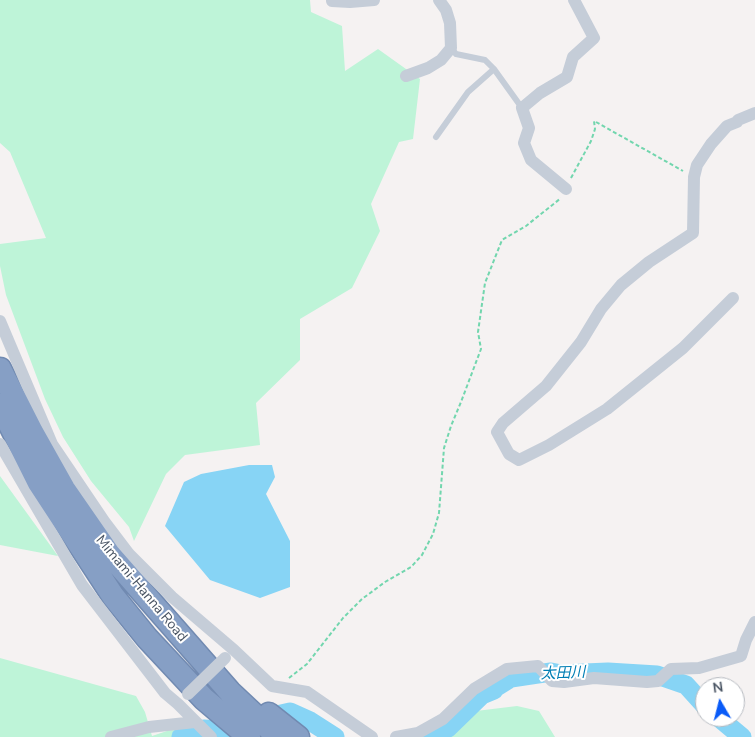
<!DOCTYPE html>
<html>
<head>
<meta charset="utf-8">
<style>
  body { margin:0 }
  #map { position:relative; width:755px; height:737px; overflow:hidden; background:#f5f2f2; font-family:"Nunito Sans",sans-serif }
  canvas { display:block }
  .north { position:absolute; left:695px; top:677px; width:50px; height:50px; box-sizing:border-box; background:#fff; border:1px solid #b6bac0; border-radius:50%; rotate:352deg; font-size:14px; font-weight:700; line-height:20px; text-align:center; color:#485362 }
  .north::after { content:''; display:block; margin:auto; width:18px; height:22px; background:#095bf8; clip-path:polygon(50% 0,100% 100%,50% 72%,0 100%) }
</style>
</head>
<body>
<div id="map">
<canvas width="755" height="737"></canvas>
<div class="north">N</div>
</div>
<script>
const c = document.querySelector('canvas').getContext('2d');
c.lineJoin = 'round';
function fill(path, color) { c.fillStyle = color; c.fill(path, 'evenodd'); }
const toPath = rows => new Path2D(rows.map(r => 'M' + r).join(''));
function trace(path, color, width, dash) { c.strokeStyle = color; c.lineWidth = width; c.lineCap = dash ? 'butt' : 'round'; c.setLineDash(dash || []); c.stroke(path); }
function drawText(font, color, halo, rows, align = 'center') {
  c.font = font + ' "Nunito Sans","Noto Sans JP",sans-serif'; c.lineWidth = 4; c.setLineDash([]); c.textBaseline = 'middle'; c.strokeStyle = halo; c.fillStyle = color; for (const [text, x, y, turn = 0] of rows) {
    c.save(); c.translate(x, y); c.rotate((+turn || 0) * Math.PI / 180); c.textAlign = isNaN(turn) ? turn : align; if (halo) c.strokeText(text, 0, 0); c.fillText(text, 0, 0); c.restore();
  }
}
const green = toPath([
  [0,0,310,0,311,12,342,26,345,71,378,49,420,79,413,139,399,142,371,204,380,231,352,288,300,319,300,360,256,403,260,445,185,455,166,474,134,541,129,527,91,481,63,437,45,399,6,295,0,266,0,244,46,238,10,152,0,143],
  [0,476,58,556,0,545],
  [0,658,136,696,145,712,152,736,188,724,203,737,0,737],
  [517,706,539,711,555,737,437,737,476,711]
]);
const water = toPath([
  [249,465,272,465,275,477,266,494,290,541,290,587,260,598,210,580,165,526,184,482,201,474]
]);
const river = toPath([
  [718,717,742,737],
  [181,737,187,733,204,729,220,730,250,721,290,712,310,721,335,737],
  [430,737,448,728,482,695,494,690,495,688,511,678,551,672,561,674,608,672,657,675,686,685,705,706]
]);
const path = toPath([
  [596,122,683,171],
  [571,178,591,141,595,129,594,121],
  [289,678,307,664,343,618,362,599,385,582,411,567,422,555,433,534,439,513,444,448,451,426,461,402,481,349,478,332,485,283,502,240,526,226,561,198]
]);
const lane = toPath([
  [451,48,456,54,485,60,494,69,522,108],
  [436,137,468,92,494,69]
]);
const street = toPath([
  [332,1,350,2,374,0],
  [406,76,428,68,441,60,451,48,450,23,446,10,439,0],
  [566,189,531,160,524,143,529,128,522,108,540,93,567,77,573,57,594,38,574,0],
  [733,298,683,348,607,409,549,445,519,460,509,454,497,432,503,423,546,386,581,342,601,309,621,285,649,262,693,233,694,177,697,165,711,144,727,126,737,122,738,120,755,113],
  [0,321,52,444,104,521,129,554,172,597,234,650,272,686,307,692,372,737],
  [0,444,82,585,165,693,178,704,211,737],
  [111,737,149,727,195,722],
  [396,737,418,733,443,719,474,689,507,669,538,666,552,681,564,682,594,678,647,682,658,681,671,669,699,668,741,656,746,640,755,622]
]);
const highway = toPath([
  [0,369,32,432,64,489,109,554,230,692,278,737],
  [0,405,39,483,113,596,147,638,204,699,249,737],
  [269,714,298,737]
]);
const streetBridge = toPath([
  [188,694,225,658]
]);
const streetNames = [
  ["Mimami-Hanna Road",141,589,50]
];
const waterNames = [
  ["太田川",563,674,-2]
];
fill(green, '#bef4d8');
fill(water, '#87d4f5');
trace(river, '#87d4f5', 19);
trace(highway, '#718ab1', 25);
trace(path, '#72d6ae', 2, [4, 2.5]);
trace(lane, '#c5cdd8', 6);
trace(street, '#c5cdd8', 12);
trace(highway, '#869fc5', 22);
trace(streetBridge, '#c5cdd8', 12);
drawText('14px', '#485362', '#fff', streetNames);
drawText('italic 15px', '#017eb4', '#fff', waterNames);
</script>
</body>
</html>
